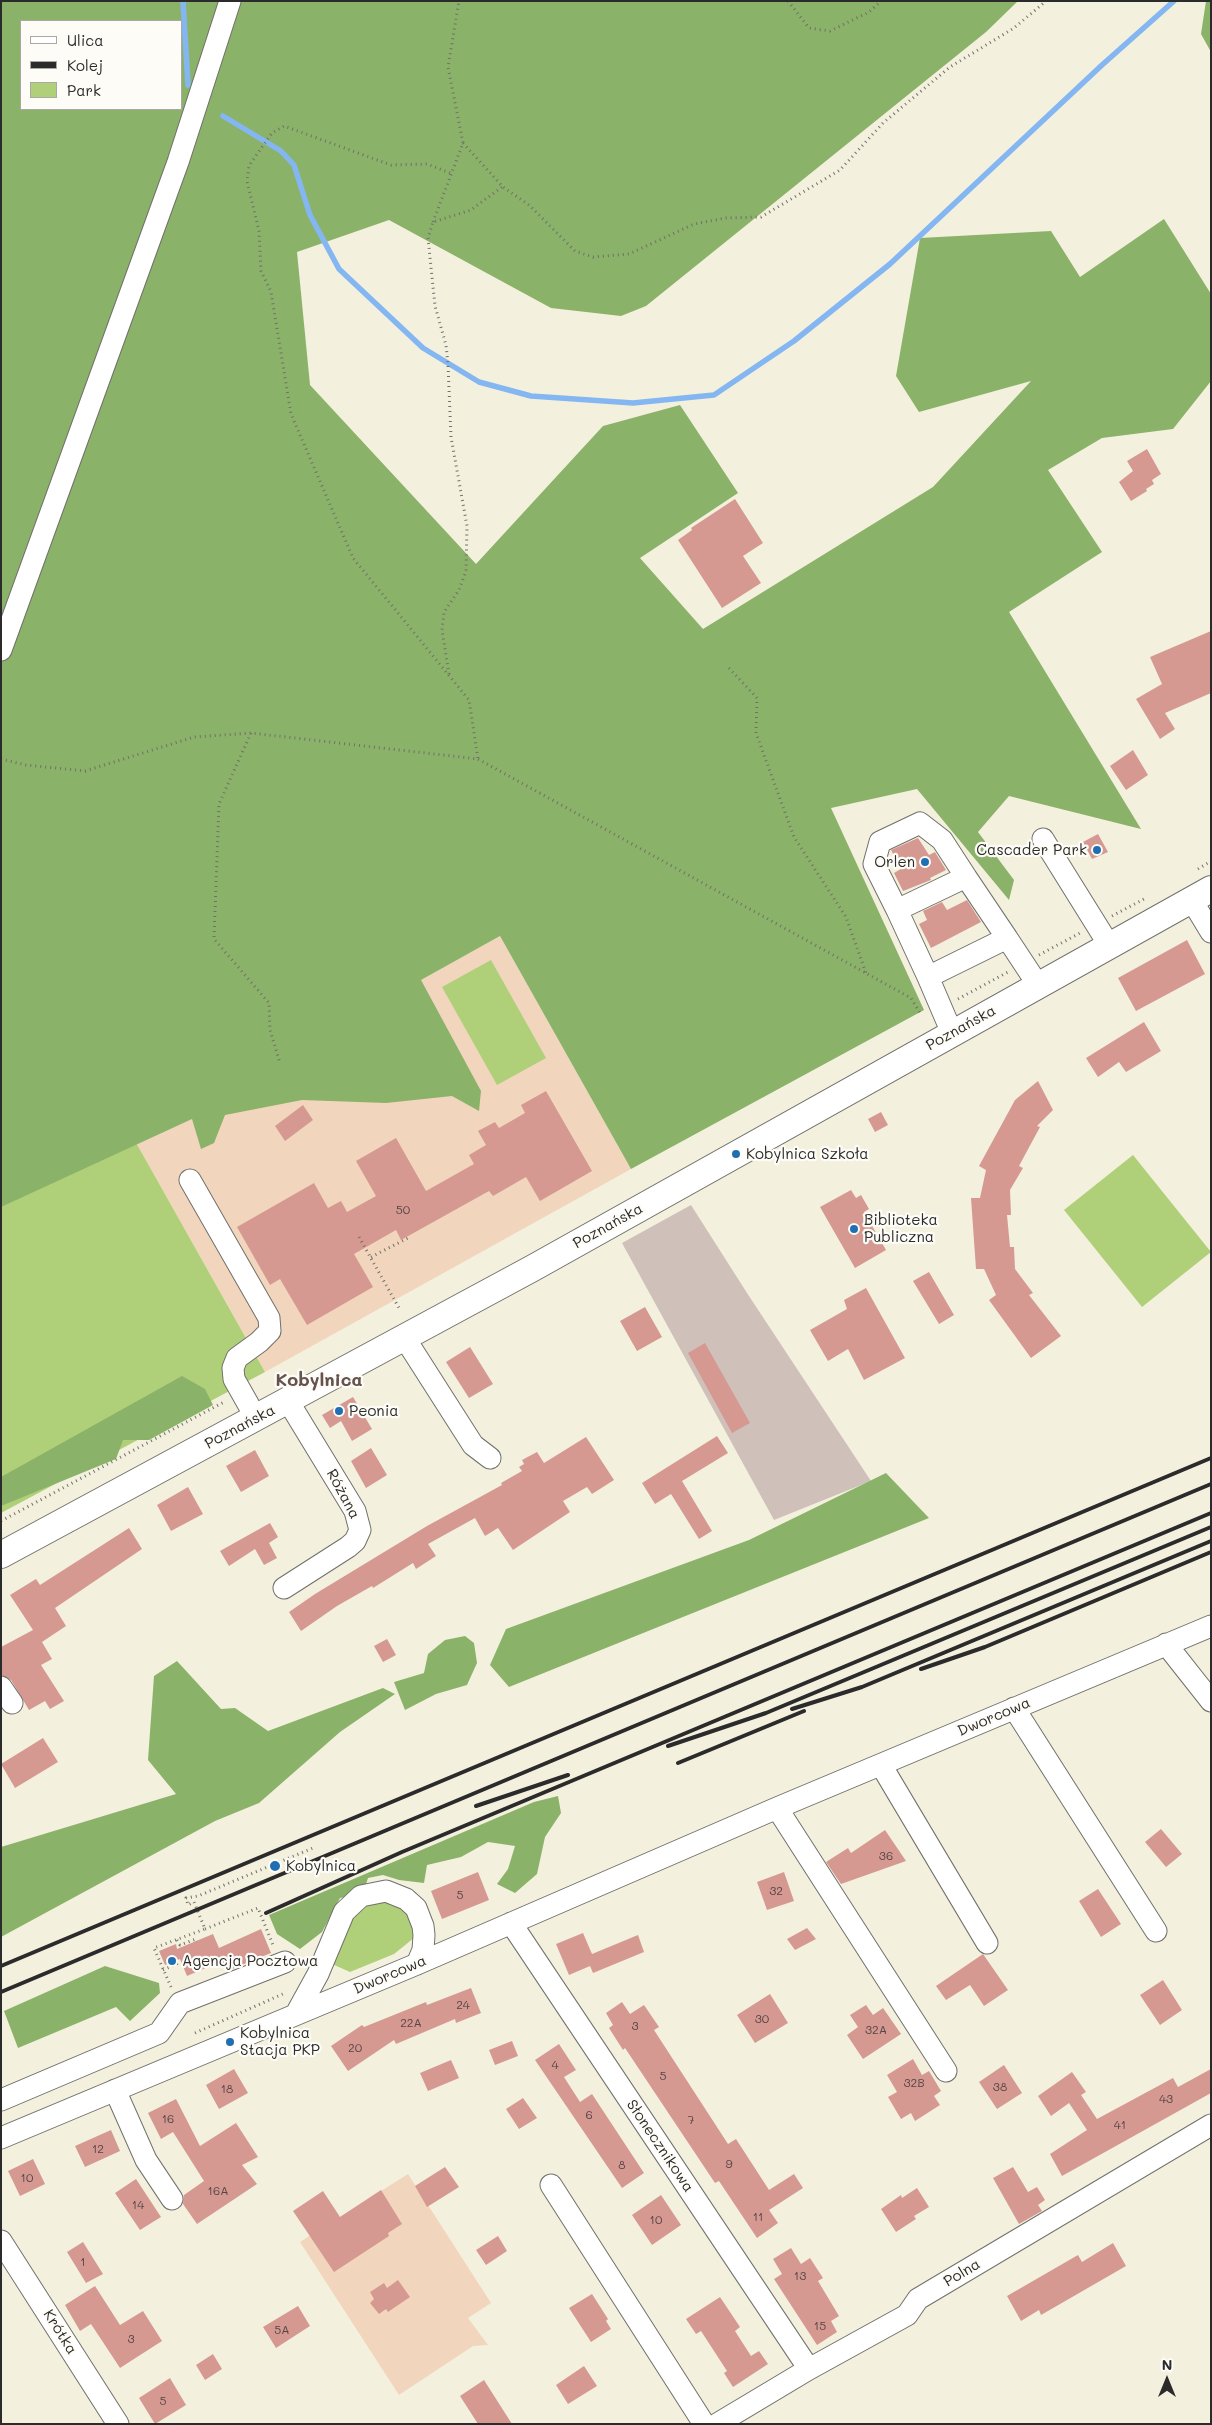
<!DOCTYPE html>
<html>
<head>
<meta charset="utf-8">
<style>
  body { margin:0 }
  #map { position:relative; width:1212px; height:2425px; overflow:hidden; background:#f4f0de; font-family:Mali,sans-serif }
  canvas { display:block }
  .frame { position:absolute; inset:0; border:2px solid #2b2b2b; pointer-events:none }
  .legend { position:absolute; left:20px; top:20px; width:162px; height:90px; box-sizing:border-box; background:#fdfcf7; border:1px solid #a9a8a5; margin:0; padding:6px 9px; list-style:none; font-size:15px; color:#2b2b2b }
  .legend li { display:flex; align-items:center; gap:10px; height:25px }
  .legend b { width:25px; border:1px solid #a9a8a5 }
  .north { position:absolute; left:1142px; top:2355px; width:50px; height:50px; -webkit-text-stroke:4px #fdfcf7; paint-order:stroke; rotate:0deg; font-size:14px; font-weight:700; line-height:20px; text-align:center; color:#2b2b2b }
  .north::after { content:''; display:block; margin:auto; width:18px; height:22px; background:#2b2b2b; clip-path:polygon(50% 0,100% 100%,50% 72%,0 100%) }
</style>
</head>
<body>
<div id="map">
<canvas width="1212" height="2425"></canvas>
<div class="frame"></div>
<ul class="legend">
<li><b style="height:6px;background:#fff"></b>Ulica</li>
<li><b style="height:6px;background:#2b2b2b"></b>Kolej</li>
<li><b style="height:14px;background:#afd079"></b>Park</li>
</ul>
<div class="north">N</div>
</div>
<script>
const c = document.querySelector('canvas').getContext('2d');
c.lineJoin = 'round';
function fill(path, color) { c.fillStyle = color; c.fill(path, 'evenodd'); }
const toPath = rows => new Path2D(rows.map(r => 'M' + r).join(''));
function trace(path, color, width, dash) { c.strokeStyle = color; c.lineWidth = width; c.lineCap = dash ? 'butt' : 'round'; c.setLineDash(dash || []); c.stroke(path); }
function drawText(font, color, halo, rows, align = 'center') {
  c.font = font + ' Mali,sans-serif'; c.lineWidth = 4.5; c.setLineDash([]); c.textBaseline = 'middle'; c.strokeStyle = halo; c.fillStyle = color; for (const [text, x, y, turn = 0] of rows) {
    c.save(); c.translate(x, y); c.rotate((+turn || 0) * Math.PI / 180); c.textAlign = isNaN(turn) ? turn : align; if (halo) c.strokeText(text, 0, 0); c.fillText(text, 0, 0); c.restore();
  }
}
const built = toPath([
  [500,936,631,1169,265,1372,134,1139],
  [408,2174,491,2303,468,2318,488,2345,473,2346,399,2395,300,2242]
]);
const industrial = toPath([
  [691,1205,747,1293,871,1481,774,1520,622,1243]
]);
const green = toPath([
  [491,960,546,1058,497,1085,442,987],
  [134,1139,265,1372,1,1513,1,1190],
  [1133,1155,1211,1252,1142,1307,1064,1210],
  [377,1900,403,1907,414,1925,414,1938,394,1954,350,1972,332,1964,356,1910]
]);
const forest = toPath([
  [1,1,1018,1,986,32,646,306,621,316,551,308,389,220,297,252,310,385,476,564,603,426,680,405,738,493,640,558,703,629,933,487,1031,381,919,412,896,376,920,238,1051,231,1080,277,1164,219,1211,294,1211,381,1173,429,1102,438,1048,470,1102,552,1009,612,1141,829,1009,796,978,832,1014,880,1009,900,917,789,831,808,924,1010,631,1169,500,936,421,980,481,1091,479,1111,452,1096,386,1103,302,1100,225,1115,214,1143,201,1149,192,1119,1,1207],
  [21,21,181,21,181,109,21,109],
  [1206,1,1211,1,1211,52,1201,34],
  [182,1376,205,1389,213,1405,149,1440,123,1440,116,1459,1,1506,1,1477],
  [886,1473,929,1518,509,1687,490,1665,506,1629,749,1540],
  [465,1636,474,1643,477,1663,467,1685,436,1694,405,1710,394,1682,424,1673,428,1654,445,1640],
  [177,1661,221,1709,235,1708,268,1731,383,1688,395,1694,340,1732,259,1803,215,1821,1,1937,1,1847,176,1794,148,1760,154,1676],
  [558,1796,561,1813,545,1837,537,1874,515,1893,497,1884,508,1869,515,1846,488,1842,461,1857,427,1865,424,1883,399,1880,383,1875,368,1878,363,1894,340,1898,322,1932,300,1949,277,1934,269,1915,534,1802],
  [105,1966,159,1983,160,1993,130,2021,116,2007,18,2048,4,2011]
]);
const stream = toPath([
  [183,1,188,85],
  [223,116,281,151,294,165,310,215,339,269,423,348,479,382,531,396,633,403,714,395,794,341,890,264,1102,65,1174,1]
]);
const building = toPath([
  [1147,449,1161,474,1152,480,1154,484,1146,489,1147,491,1131,501,1119,482,1133,471,1127,461],
  [735,499,763,543,743,556,761,583,722,608,678,540,692,530,691,528],
  [1211,631,1211,693,1165,713,1175,729,1160,739,1136,699,1162,684,1150,657],
  [1133,750,1148,775,1126,790,1110,766],
  [1098,834,1108,852,1092,859,1083,842],
  [918,838,929,855,935,852,946,870,930,878,931,880,903,891,894,873,901,869,891,850],
  [967,900,981,922,931,948,919,924,927,920,923,911,942,902,947,910],
  [1187,940,1205,974,1136,1011,1118,978],
  [1144,1022,1161,1051,1126,1072,1119,1062,1098,1077,1086,1058],
  [1038,1081,1053,1110,1037,1126,1040,1127,1019,1166,1023,1168,1010,1190,1011,1215,1007,1215,1010,1247,1014,1247,1015,1269,1033,1293,1029,1295,1061,1336,1031,1358,989,1300,996,1295,984,1269,976,1269,971,1198,980,1198,986,1170,979,1166,1015,1100],
  [546,1091,592,1171,540,1201,526,1177,493,1196,489,1191,401,1240,396,1230,354,1254,373,1287,307,1325,280,1279,270,1285,237,1227,314,1183,328,1208,341,1201,347,1212,376,1196,356,1161,396,1138,426,1191,474,1164,469,1155,486,1145,478,1131,495,1122,499,1128,525,1113,521,1105],
  [303,1105,313,1120,285,1141,275,1126],
  [881,1112,888,1125,875,1132,868,1119],
  [851,1190,856,1198,861,1195,869,1209,864,1212,886,1250,855,1268,820,1207],
  [929,1272,954,1315,939,1324,913,1281],
  [866,1288,905,1358,864,1380,848,1349,828,1361,810,1330,847,1309,844,1300],
  [645,1307,662,1337,637,1351,620,1321],
  [705,1343,750,1423,732,1433,688,1353],
  [470,1347,493,1384,469,1398,446,1362],
  [353,1397,372,1429,352,1441,341,1421,330,1428,322,1415],
  [717,1436,728,1453,682,1481,712,1531,699,1539,671,1494,655,1504,642,1483],
  [586,1437,614,1480,592,1494,587,1487,563,1501,570,1512,513,1550,498,1528,485,1536,475,1518,428,1544,436,1556,416,1569,413,1563,373,1588,372,1586,337,1606,301,1631,289,1612,315,1594,427,1526,502,1485,501,1483,522,1471,519,1467,524,1464,522,1460,537,1452,544,1463],
  [371,1448,387,1475,366,1488,351,1461],
  [255,1450,269,1476,241,1492,226,1466],
  [188,1487,203,1514,171,1531,157,1505],
  [270,1523,278,1537,269,1543,277,1558,264,1565,255,1549,229,1566,220,1551],
  [129,1528,142,1549,55,1608,66,1626,42,1642,52,1659,41,1665,64,1701,50,1709,45,1701,29,1710,11,1680,1,1675,1,1647,33,1630,10,1595,36,1579,40,1585],
  [387,1639,396,1655,383,1662,374,1646],
  [43,1738,58,1762,15,1788,1,1764],
  [1161,1829,1182,1854,1166,1867,1145,1842],
  [885,1830,906,1861,841,1884,826,1862,848,1848,851,1853],
  [478,1872,489,1900,442,1919,431,1891],
  [784,1872,794,1901,767,1910,757,1882],
  [1098,1889,1121,1924,1101,1937,1079,1901],
  [807,1928,816,1939,795,1950,787,1939],
  [261,1929,271,1953,227,1971,222,1961,187,1976,180,1959,165,1965,159,1951,176,1944,177,1949,213,1934,219,1948],
  [583,1933,592,1954,638,1935,644,1952,593,1973,590,1966,569,1975,556,1944],
  [983,1954,1008,1990,984,2006,970,1985,946,2000,936,1986],
  [1163,1980,1182,2010,1160,2025,1140,1995],
  [471,1988,481,2013,456,2023,455,2019,396,2044,394,2040,348,2071,331,2046,362,2025,364,2027,426,2002,427,2005],
  [770,1994,788,2023,755,2043,737,2015],
  [622,2002,630,2014,644,2005,659,2027,654,2030,728,2144,736,2139,769,2190,794,2174,803,2188,769,2210,778,2223,757,2238,719,2181,715,2183,625,2048,623,2050,609,2028,613,2025,606,2013],
  [866,2005,873,2015,883,2008,901,2034,863,2059,847,2035,858,2027,850,2015],
  [512,2041,518,2056,495,2065,489,2050],
  [559,2044,576,2070,564,2077,580,2102,592,2094,644,2173,622,2188,535,2060],
  [913,2059,922,2075,929,2071,941,2091,934,2096,940,2105,915,2121,911,2113,901,2119,888,2097,897,2092,887,2075],
  [451,2060,459,2078,428,2091,420,2073],
  [1004,2065,1022,2093,997,2109,979,2082],
  [234,2069,248,2093,219,2109,206,2085],
  [1211,2069,1211,2093,1062,2176,1050,2154,1087,2130,1069,2103,1051,2116,1038,2096,1072,2072,1086,2092,1081,2095,1097,2119,1173,2078,1178,2087],
  [523,2098,537,2118,519,2129,506,2109],
  [176,2099,200,2146,236,2123,258,2157,242,2165,257,2184,197,2224,183,2204,184,2195,204,2181,173,2132,161,2139,148,2113],
  [111,2130,120,2151,85,2167,75,2146],
  [33,2159,45,2184,20,2196,8,2171],
  [445,2167,459,2187,427,2207,415,2186],
  [1013,2167,1028,2192,1037,2187,1045,2200,1038,2205,1042,2211,1019,2224,993,2178],
  [136,2179,161,2217,140,2230,115,2193],
  [917,2188,929,2207,914,2216,916,2219,896,2232,881,2209,901,2195,902,2198],
  [381,2190,402,2224,388,2233,389,2236,334,2272,293,2211,323,2191,340,2217],
  [661,2195,681,2225,652,2245,632,2215],
  [498,2236,507,2251,486,2265,476,2250],
  [83,2242,103,2274,86,2283,67,2252],
  [1113,2243,1126,2266,1041,2315,1039,2310,1021,2321,1007,2296,1078,2255,1082,2262],
  [791,2248,801,2264,810,2258,823,2278,818,2281,839,2316,831,2321,837,2332,817,2345,774,2279,782,2274,773,2259],
  [398,2280,410,2297,388,2312,386,2309,379,2314,370,2303,374,2299,370,2292,384,2283,387,2288],
  [95,2286,120,2325,143,2311,162,2341,120,2368,91,2324,80,2331,65,2305],
  [592,2294,608,2319,606,2321,611,2329,591,2342,569,2308],
  [720,2297,740,2327,735,2331,751,2356,759,2351,768,2364,733,2387,724,2373,727,2371,701,2331,696,2334,686,2319],
  [298,2306,310,2326,276,2348,263,2327],
  [213,2354,222,2369,205,2380,196,2365],
  [584,2366,597,2386,568,2404,556,2385],
  [170,2378,186,2405,155,2424,139,2398],
  [484,2380,512,2424,478,2424,460,2396]
]);
const path = toPath([
  [788,1,809,28,830,31,869,12,881,1],
  [463,143,503,187,529,205,575,251,593,257,629,254,694,224,726,218,761,217,840,170,883,123,950,67,1014,28,1046,1],
  [450,173,427,164,391,165,284,126,272,133,262,147,249,166,247,181,259,231,261,271,271,292,291,414,353,558,469,700,478,759],
  [433,222,463,143,448,67,459,1],
  [729,668,757,698,756,733,794,837,846,917,866,973],
  [449,674,442,630,444,612,459,590,466,571,467,526,451,437,448,364,446,345,435,306,428,238,433,222,471,210,502,187],
  [251,733,219,804,214,939,269,1003,270,1030,280,1063],
  [1,759,26,765,85,771,194,737,251,733,478,759,911,998,920,1013],
  [1198,869,1211,861],
  [1112,916,1144,899],
  [1039,955,1080,933],
  [958,999,1008,972],
  [359,1237,399,1308],
  [371,1257,408,1238],
  [1,1521,224,1402],
  [205,1929,258,1908,273,1945],
  [177,1940,180,1945,196,1939,197,1941],
  [163,1970,181,1962],
  [171,1987,154,1948,205,1929,194,1902,188,1905,186,1898,198,1896,313,1848],
  [195,2033,285,1993]
]);
const minor = toPath([
  [1,650,178,162,230,1],
  [1043,839,1109,945],
  [1191,899,1211,932],
  [897,910,874,864,880,842,920,823,942,840,966,877],
  [928,977,897,910,966,877,1007,938],
  [952,1033,928,977,1007,938,1038,985],
  [190,1180,269,1318,270,1331,259,1342,237,1358,233,1368,234,1379,256,1418],
  [404,1337,473,1445,490,1458],
  [284,1588,348,1547,355,1541,360,1530,355,1511,288,1401],
  [1166,1644,1211,1701],
  [1,1687,12,1703],
  [1014,1708,1156,1931],
  [881,1765,987,1943],
  [777,1808,946,2071],
  [511,1923,809,2369],
  [296,2014,318,1974,344,1912,361,1896,386,1891,406,1899,416,1908,423,1926,424,1935,423,1950,417,1964],
  [115,2090,146,2160,172,2199],
  [1,2100,159,2033,180,2003,285,1962],
  [1,2138,417,1964,777,1808,1211,1626],
  [551,2185,704,2424],
  [1,2241,118,2424],
  [717,2424,809,2369,907,2315,918,2299,1211,2125]
]);
const major = toPath([
  [1,1555,533,1268,1211,889]
]);
const rail = toPath([
  [921,1669,985,1647,1211,1552],
  [792,1709,862,1687,1211,1541],
  [668,1746,766,1713,1211,1527],
  [678,1763,804,1711],
  [476,1806,568,1775],
  [266,1913,402,1852,1211,1513],
  [1,1966,1211,1458],
  [1,1992,1211,1484]
]);
const markers = [
  [1097,850,5,"#1f6fb2"],
  [925,862,5,"#1f6fb2"],
  [736,1154,5,"#1f6fb2"],
  [854,1229,5,"#1f6fb2"],
  [339,1411,5,"#1f6fb2"],
  [275,1866,6,"#1f6fb2"],
  [172,1961,5,"#1f6fb2"],
  [230,2042,5,"#1f6fb2"]
];
const numberNames = [
  ["50",403,1210],
  ["36",886,1856],
  ["32",776,1891],
  ["5",460,1895],
  ["24",463,2005],
  ["30",762,2019],
  ["22A",411,2023],
  ["3",635,2026],
  ["32A",876,2030],
  ["20",355,2048],
  ["4",555,2065],
  ["5",663,2076],
  ["32B",914,2083],
  ["38",1000,2087],
  ["18",227,2089],
  ["43",1166,2099],
  ["6",589,2115],
  ["16",168,2119],
  ["7",691,2120],
  ["41",1120,2125],
  ["12",98,2149],
  ["9",729,2164],
  ["8",622,2165],
  ["10",27,2178],
  ["16A",218,2191],
  ["14",138,2205],
  ["11",758,2217],
  ["10",656,2220],
  ["1",83,2262],
  ["13",800,2276],
  ["15",820,2326],
  ["5A",282,2330],
  ["3",131,2339],
  ["5",163,2401]
];
const poiNames = [
  ["Cascader Park",1087,850,"right"],
  ["Orlen",915,862,"right"],
  ["Kobylnica Szkoła",746,1154],
  ["Biblioteka",864,1220],
  ["Publiczna",864,1237],
  ["Peonia",349,1411],
  ["Kobylnica",286,1866],
  ["Agencja Pocztowa",182,1961],
  ["Kobylnica",240,2033],
  ["Stacja PKP",240,2050]
];
const streetNames = [
  ["Poznańska",961,1028,-29],
  ["Poznańska",608,1226,-29],
  ["Poznańska",240,1427,-28],
  ["Różana",343,1494,62],
  ["Dworcowa",994,1717,-23],
  ["Dworcowa",390,1975,-23],
  ["Słonecznikowa",660,2146,56],
  ["Polna",962,2273,-31],
  ["Krótka",60,2332,58]
];
const quarterNames = [
  ["Kobylnica",319,1380]
];
fill(built, '#f2d5bd');
fill(industrial, '#cfc1ba');
fill(green, '#afd079');
fill(forest, '#8bb269');
trace(stream, '#84b7f1', 5.5);
fill(building, '#d59992');
trace(minor, '#71706a', 23);
trace(major, '#71706a', 28);
trace(path, '#71706a', 3, [1, 4]);
trace(minor, '#fff', 21);
trace(major, '#fff', 26);
trace(rail, '#2b2b2b', 4);
for (const [x, y, r, color] of markers) { const dot = new Path2D(); dot.arc(x, y, r, 0, 2 * Math.PI); c.fillStyle = color; c.fill(dot); trace(dot, '#fdfcf7', 2); }
drawText('12px', '#564645', null, numberNames);
drawText('15px', '#2b2b2b', '#fdfcf7', poiNames, 'left');
drawText('15px', '#2b2b2b', '#fdfcf7', streetNames);
drawText('bold 18px', '#66524f', '#fdfcf7', quarterNames);
</script>
</body>
</html>
